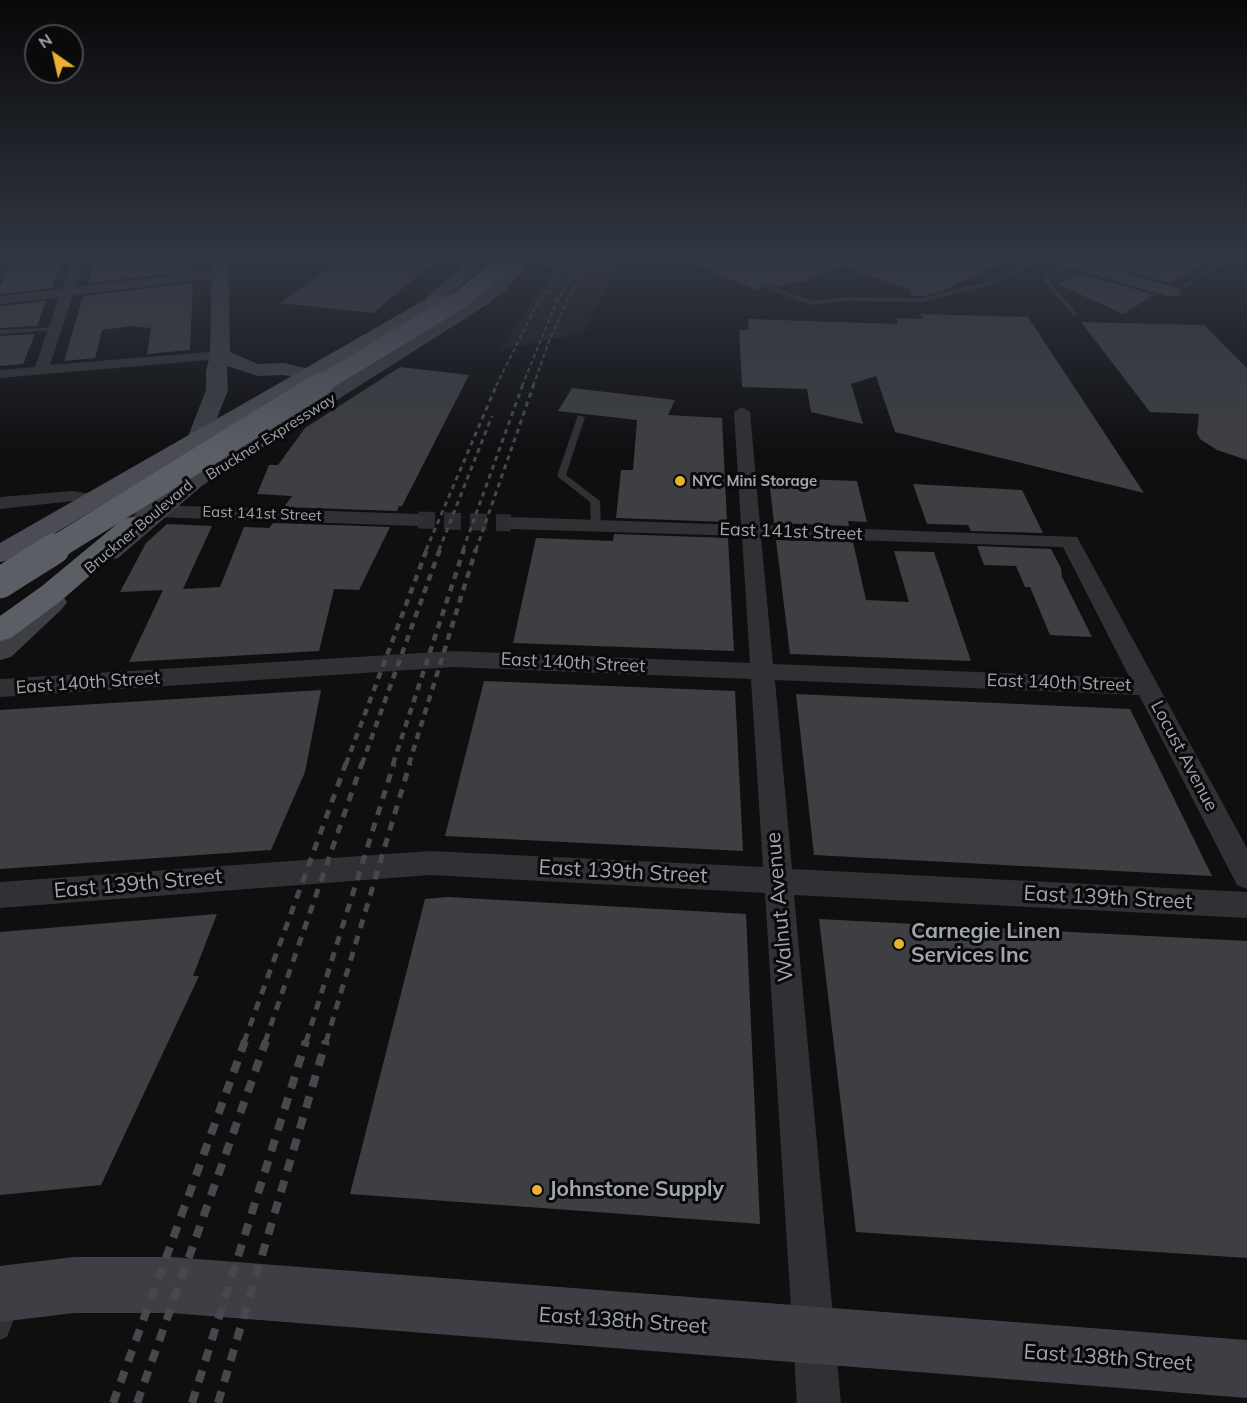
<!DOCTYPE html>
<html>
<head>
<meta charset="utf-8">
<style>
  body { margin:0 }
  #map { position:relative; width:1247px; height:1403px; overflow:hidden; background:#0f0f10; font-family:Mulish,sans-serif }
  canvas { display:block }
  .north { position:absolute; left:24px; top:24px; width:60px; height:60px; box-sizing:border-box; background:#0a0a0b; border:2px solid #46484d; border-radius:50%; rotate:326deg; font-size:16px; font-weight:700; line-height:24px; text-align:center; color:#a0a5b0 }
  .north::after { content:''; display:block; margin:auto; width:21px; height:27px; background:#e8b12f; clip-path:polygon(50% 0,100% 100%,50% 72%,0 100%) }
</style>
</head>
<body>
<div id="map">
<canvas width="1247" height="1403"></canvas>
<div class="north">N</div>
</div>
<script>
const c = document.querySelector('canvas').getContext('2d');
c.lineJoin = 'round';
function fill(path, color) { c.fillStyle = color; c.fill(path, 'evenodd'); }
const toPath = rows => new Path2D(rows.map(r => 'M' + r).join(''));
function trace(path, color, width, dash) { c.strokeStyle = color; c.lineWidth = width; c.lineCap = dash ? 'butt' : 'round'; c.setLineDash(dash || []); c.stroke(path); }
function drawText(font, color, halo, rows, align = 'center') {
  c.font = font + ' Mulish,sans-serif'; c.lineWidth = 6; c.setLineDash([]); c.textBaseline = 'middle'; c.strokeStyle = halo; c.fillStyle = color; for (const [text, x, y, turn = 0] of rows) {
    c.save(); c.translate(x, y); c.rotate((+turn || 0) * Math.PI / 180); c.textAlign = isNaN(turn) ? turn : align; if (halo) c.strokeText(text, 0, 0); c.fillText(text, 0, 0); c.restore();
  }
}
const built = toPath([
  [548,258,620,258,583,333,494,351,502,347,556,268,541,266]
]);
const building = toPath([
  [13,258,63,258,52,288,0,294,0,286],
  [95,258,195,258,194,271,88,283],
  [343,258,439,258,373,313,280,303],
  [678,258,1014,258,939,292,922,296,912,296,910,290,841,266,800,283,794,281,779,287,769,284,757,290],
  [1120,258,1214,258,1170,283,1104,265],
  [1083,274,1154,295,1123,314,1058,284],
  [193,283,190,350,147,354,151,328,131,326,102,330,95,358,64,361,83,296],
  [46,301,37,326,0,328,0,306],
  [920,314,1028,317,1144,493,895,432,876,376,851,384,863,424,811,412,807,389,742,387,739,330,749,330,748,319,898,324,896,318,923,319],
  [1081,322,1204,325,1247,368,1247,460,1217,450,1200,439,1197,433,1199,414,1150,412],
  [35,334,23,364,0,366,0,336],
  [400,367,469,375,402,506,399,506,397,511,284,507,292,496,257,494,269,465,278,465,305,428],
  [572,388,675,400,668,415,722,418,727,522,616,518,621,470,633,470,637,420,558,411],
  [769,478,857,481,867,522,848,521,849,526,774,523],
  [913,484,1022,490,1043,533,971,531,968,525,927,524],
  [273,523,390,527,359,590,334,589,319,651,129,662,163,590,120,592,146,543,167,524,212,526,183,589,220,587,244,527,269,528],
  [614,534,728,538,734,651,513,643,536,538,613,541],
  [776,540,853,542,866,600,909,602,894,551,934,552,971,661,790,654],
  [977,546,1051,549,1061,568,1062,577,1092,637,1050,635,1030,587,1025,587,1016,566,984,565],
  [484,681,735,691,743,851,445,836],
  [321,690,305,772,271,850,0,869,0,710],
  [796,694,1130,709,1212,876,814,855],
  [448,897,746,914,760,1224,350,1194,425,899],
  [217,914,193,976,199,976,101,1185,0,1195,0,932],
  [819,919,1247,941,1247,1258,856,1232]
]);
const minorTunnel = toPath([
  [418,520,511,523]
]);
const service = toPath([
  [1043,258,1051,258,988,285,922,302,846,301,812,305,764,287,769,286,813,301,846,297,922,298,984,283,1043,258],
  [1224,258,1231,258,1186,287,1181,286,1224,258],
  [1068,262,1073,263,1056,273,1050,279,1050,282,1077,314,1074,316,1044,282,1045,277,1052,271,1068,262],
  [57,327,58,328,55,330,0,334,0,330,57,327],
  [578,415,585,417,566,475,600,501,601,526,596,529,591,526,590,502,557,476,578,415],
  [8,1298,15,1301,18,1308,7,1337,0,1340,0,1303,8,1298]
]);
const minor = toPath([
  [73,258,85,258,75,287,220,270,226,274,220,278,73,295,50,365,220,351,227,355,220,359,0,378,0,370,35,367,59,297,0,304,0,296,62,289,73,258],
  [742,407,750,412,760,525,1077,537,1247,848,1247,889,1237,885,1139,695,775,680,792,869,1247,892,1247,918,794,895,841,1403,797,1403,765,893,430,875,0,908,0,882,430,851,763,867,751,679,454,667,0,697,0,679,454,651,750,663,742,536,511,529,501,523,511,517,741,525,734,412,742,407],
  [761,537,1063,547,1130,678,773,664,761,537],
  [73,491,154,505,418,514,427,520,418,526,154,517,73,501,0,509,0,497,73,491]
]);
const secondary = toPath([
  [212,258,228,258,230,352,258,364,284,363,314,370,317,374,317,394,476,296,496,280,516,258,533,258,508,288,488,304,203,485,118,558,108,560,98,558,94,552,98,546,145,506,185,475,299,405,295,400,297,378,284,375,258,376,227,366,228,390,209,439,206,444,198,446,190,444,187,439,206,390,206,371,210,355,212,258],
  [473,258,491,258,441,303,429,303,426,299,429,295,473,258],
  [1046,258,1072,258,1179,288,1182,292,1179,296,1167,296,1048,261,1046,258],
  [52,593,62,595,67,602,62,609,11,657,0,660,0,632,42,595,52,593],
  [74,1257,171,1257,1247,1340,1247,1398,171,1313,74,1313,0,1322,0,1266,74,1257]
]);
const primary = toPath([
  [435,294,444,299,441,303,10,560,0,562,0,543,435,294]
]);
const motorway = toPath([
  [132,517,141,519,145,525,141,531,62,600,11,638,0,641,0,616,42,586,123,519,132,517]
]);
const railFar4 = toPath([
  [496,386,536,306,571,258],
  [522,386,556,303,583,258],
  [533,386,549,341,582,269]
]);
const railFar3 = toPath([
  [426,550,497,384],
  [439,550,492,416],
  [463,550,523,384],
  [476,550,534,384]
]);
const railFar2 = toPath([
  [346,764,427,549],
  [362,764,440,549],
  [393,764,464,549],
  [409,764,476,549]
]);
const railFar1 = toPath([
  [244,1042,346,763],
  [265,1042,362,763],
  [306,1042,394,763],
  [326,1042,410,763]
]);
const rail = toPath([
  [113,1403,245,1041],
  [137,1403,266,1041],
  [192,1403,306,1041],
  [218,1403,326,1041]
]);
const motorwayBridgeFar2 = toPath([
  [318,386,458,301,512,258]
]);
const motorwayBridgeFar1 = toPath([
  [52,550,321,384]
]);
const motorwayBridge = toPath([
  [0,583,54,549]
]);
const markers = [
  [680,481,6,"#e8b12f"],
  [899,944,6,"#e8b12f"],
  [537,1190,6,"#e8b12f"]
];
const farStreetnames = [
  ["Bruckner Expressway",271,437,-32],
  ["East 141st Street",262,514,2],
  ["Bruckner Boulevard",139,527,-40]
];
const farPoinames = [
  ["NYC Mini Storage",692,481]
];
const streetNames = [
  ["East 141st Street",791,532,2],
  ["East 140th Street",573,663,3],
  ["East 140th Street",88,683,-4],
  ["East 140th Street",1059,683,2],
  ["Locust Avenue",1184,756,62]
];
const nearStreetnames = [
  ["East 139th Street",623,872,3],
  ["East 139th Street",138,884,-5],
  ["East 139th Street",1108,898,3],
  ["Walnut Avenue",780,907,-95],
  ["East 138th Street",623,1321,4],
  ["East 138th Street",1108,1358,4]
];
const nearPoinames = [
  ["Carnegie Linen",911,932],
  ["Services Inc",911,956],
  ["Johnstone Supply",549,1190]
];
fill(built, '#1b1b1d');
fill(building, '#3e3f43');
trace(minorTunnel, '#2c2d30', 17, [17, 9]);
fill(service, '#303135');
fill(minor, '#303135');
fill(secondary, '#3e3f45');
fill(primary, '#4c4d54');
fill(motorway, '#5c5e66');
trace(railFar4, '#47484e', 2, [4.5, 3]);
trace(railFar3, '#47484e', 3, [5, 4.5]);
trace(railFar2, '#47484e', 4.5, [7, 6]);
trace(railFar1, '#47484e', 5, [9, 8]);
trace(rail, '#47484e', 8, [12, 10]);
trace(motorwayBridgeFar2, '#5c5e66', 18);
trace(motorwayBridgeFar1, '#5c5e66', 24);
trace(motorwayBridge, '#5c5e66', 31);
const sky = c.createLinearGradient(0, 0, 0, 455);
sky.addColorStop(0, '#080809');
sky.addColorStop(0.57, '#313742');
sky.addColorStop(1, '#31374200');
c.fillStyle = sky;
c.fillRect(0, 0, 1247, 455);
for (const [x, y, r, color] of markers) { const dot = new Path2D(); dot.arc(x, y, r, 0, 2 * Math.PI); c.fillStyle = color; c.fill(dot); trace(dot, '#0a0a0b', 2); }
drawText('15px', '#a0a5b0', '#0a0a0b', farStreetnames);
drawText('bold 15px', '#a0a5b0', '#0a0a0b', farPoinames, 'left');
drawText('18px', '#a0a5b0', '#0a0a0b', streetNames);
drawText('21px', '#a0a5b0', '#0a0a0b', nearStreetnames);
drawText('bold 21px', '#a0a5b0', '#0a0a0b', nearPoinames, 'left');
</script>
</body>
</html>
